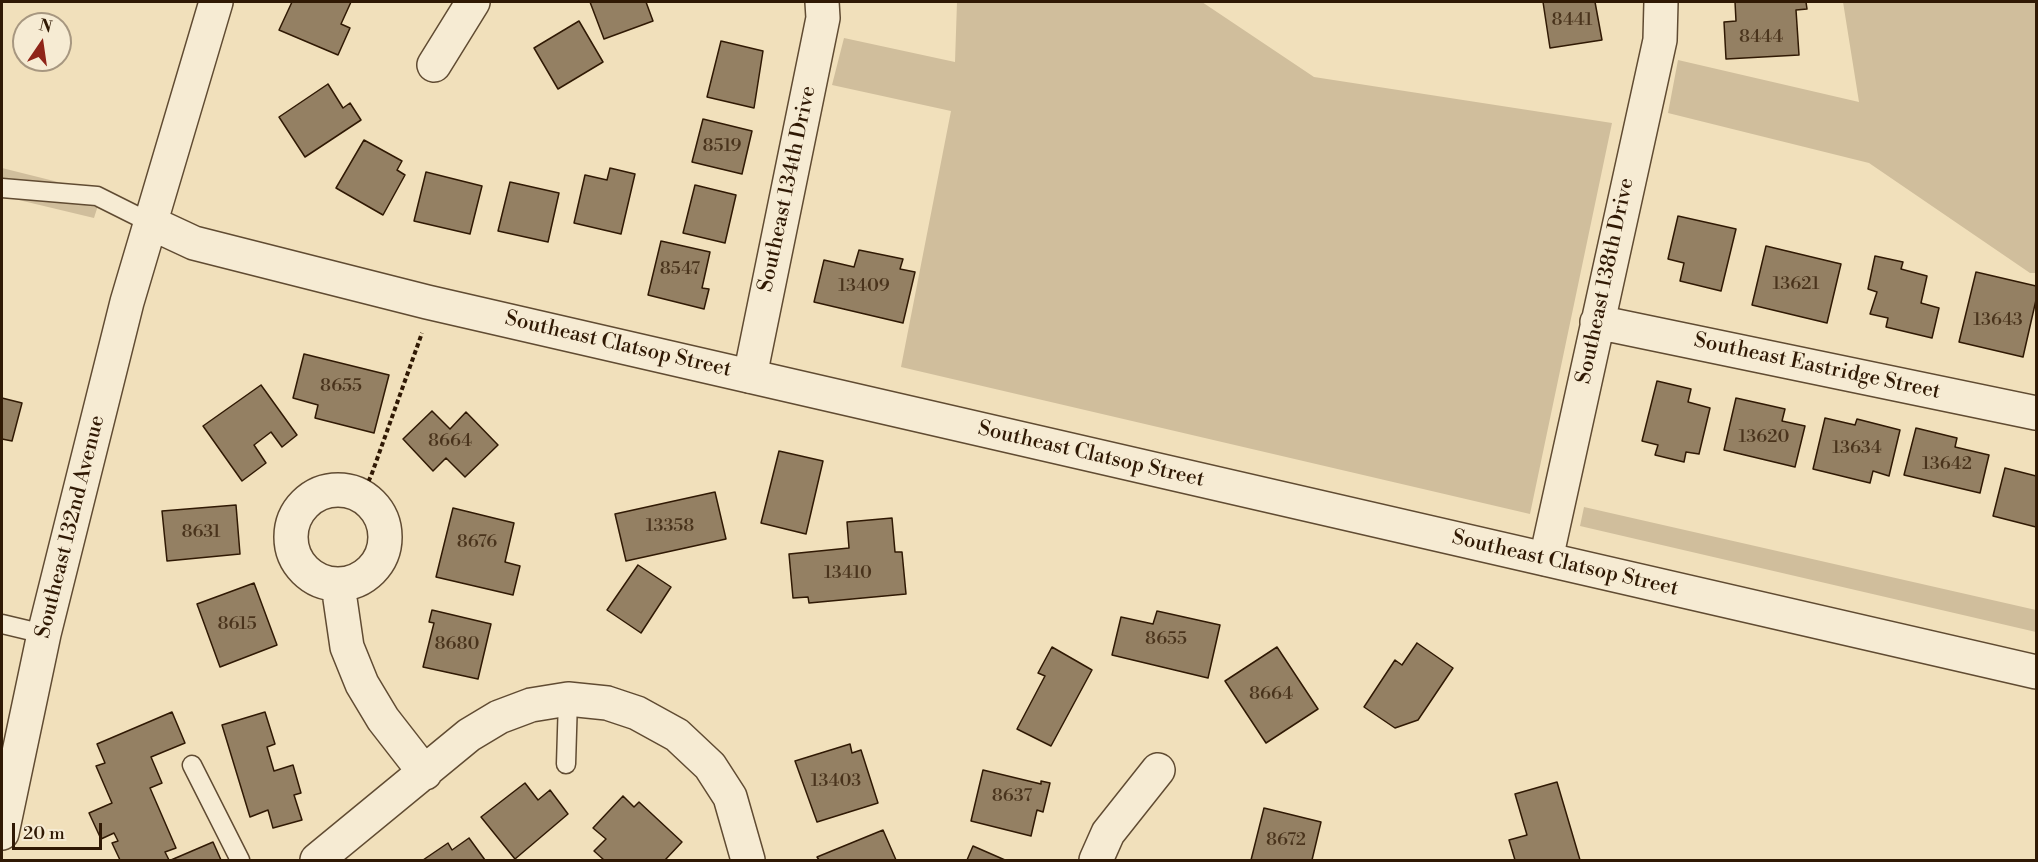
<!DOCTYPE html>
<html>
<head>
<meta charset="utf-8">
<style>
  body { margin:0 }
  #map { position:relative; width:2038px; height:862px; overflow:hidden; background:#f1e0bb; font-family:"Libre Bodoni",serif }
  canvas { display:block }
  .frame { position:absolute; inset:0; border:3px solid #301904; pointer-events:none }
  .north { position:absolute; left:12px; top:12px; width:60px; height:60px; box-sizing:border-box; background:#f6ebd3; border:2px solid #a79780; border-radius:50%; rotate:13deg; font-size:16px; font-weight:700; line-height:24px; text-align:center; color:#301904 }
  .north::after { content:''; display:block; margin:auto; width:21px; height:27px; background:#8f2418; clip-path:polygon(50% 0,100% 100%,50% 72%,0 100%) }
  .scale { position:absolute; left:12px; top:823px; width:90px; height:27px; box-sizing:border-box; border:3px solid #301904; border-top:0; padding-left:8px; font-size:18px; line-height:21px; white-space:nowrap; color:#301904; -webkit-text-stroke:4px #f6ebd3; paint-order:stroke }
</style>
</head>
<body>
<div id="map">
<canvas width="2038" height="862"></canvas>
<div class="frame"></div>
<div class="north">N</div>
<div class="scale">20 m</div>
</div>
<script>
const c = document.querySelector('canvas').getContext('2d');
c.lineJoin = 'round';
function fill(path, color) { c.fillStyle = color; c.fill(path, 'evenodd'); }
const toPath = rows => new Path2D(rows.map(r => 'M' + r).join(''));
function trace(path, color, width, dash) { c.strokeStyle = color; c.lineWidth = width; c.lineCap = dash ? 'butt' : 'round'; c.setLineDash(dash || []); c.stroke(path); }
function drawText(font, color, halo, rows, align = 'center') {
  c.font = font + ' "Libre Bodoni",serif'; c.lineWidth = 6; c.setLineDash([]); c.textBaseline = 'middle'; c.strokeStyle = halo; c.fillStyle = color; for (const [text, x, y, turn = 0] of rows) {
    c.save(); c.translate(x, y); c.rotate((+turn || 0) * Math.PI / 180); c.textAlign = isNaN(turn) ? turn : align; if (halo) c.strokeText(text, 0, 0); c.fillText(text, 0, 0); c.restore();
  }
}
const green = toPath([
  [957,2,1202,2,1314,77,1612,123,1530,514,901,367,951,111,832,85,844,38,955,62],
  [1843,2,2036,2,2036,273,2030,273,1869,163,1668,113,1678,60,1859,102],
  [2,168,102,193,94,218,2,196],
  [1584,507,2036,610,2036,632,1580,526]
]);
const building = toPath([
  [292,2,351,2,341,24,350,28,338,55,279,30,292,2],
  [590,2,646,2,653,21,604,39,590,2],
  [1543,2,1595,2,1602,40,1550,48,1543,2],
  [1735,2,1806,2,1807,9,1796,10,1799,55,1726,59,1724,22,1736,21,1735,2],
  [579,21,603,62,558,89,534,48,579,21],
  [721,41,763,51,754,108,707,97,721,41],
  [328,84,343,108,350,103,361,120,305,157,279,117,328,84],
  [703,119,752,131,742,174,692,162,703,119],
  [364,140,402,161,397,170,405,175,383,215,336,188,364,140],
  [610,168,635,174,621,234,574,223,585,175,607,180,610,168],
  [426,172,482,186,470,234,414,221,426,172],
  [510,182,559,193,548,242,498,231,510,182],
  [695,185,736,195,725,243,683,233,695,185],
  [1678,216,1736,229,1721,291,1680,281,1684,263,1668,259,1678,216],
  [661,241,710,252,702,288,709,289,704,309,648,295,661,241],
  [1766,246,1841,264,1827,323,1752,305,1766,246],
  [859,250,903,259,900,269,915,272,903,323,814,302,824,260,854,267,859,250],
  [1875,256,1903,262,1901,269,1927,276,1921,303,1939,308,1932,338,1886,327,1888,318,1870,314,1877,292,1868,289,1875,256],
  [1976,272,2036,286,2036,300,2023,357,1959,342,1976,272],
  [304,354,389,375,374,433,315,418,318,405,293,398,304,354],
  [1657,381,1691,389,1688,402,1710,408,1699,454,1686,452,1684,462,1655,455,1658,445,1642,441,1657,381],
  [261,385,297,435,282,447,271,432,254,445,266,463,242,481,203,426,261,385],
  [2,398,22,403,12,441,2,439,2,398],
  [1736,398,1785,409,1782,421,1805,426,1795,467,1724,450,1736,398],
  [432,411,450,429,466,412,498,445,465,477,446,458,433,471,403,439,432,411],
  [1825,418,1855,425,1857,419,1900,430,1889,476,1873,471,1870,483,1813,469,1825,418],
  [1916,428,1957,438,1955,447,1989,455,1980,493,1904,475,1916,428],
  [779,451,823,461,806,534,761,523,779,451],
  [2005,468,2036,476,2036,527,1993,516,2005,468],
  [715,492,726,539,626,561,615,514,715,492],
  [236,505,240,554,167,561,162,511,236,505],
  [453,508,514,523,505,562,520,566,513,595,436,577,453,508],
  [892,518,895,552,902,552,906,594,809,603,808,597,793,598,789,554,849,548,847,522,892,518],
  [638,565,671,587,641,633,607,610,638,565],
  [254,583,277,645,220,667,197,604,254,583],
  [432,610,491,624,478,679,423,667,434,623,429,622,432,610],
  [1157,611,1220,625,1208,678,1112,655,1121,617,1153,624,1157,611],
  [1417,643,1453,668,1418,720,1395,728,1364,707,1395,660,1402,665,1417,643],
  [1052,647,1092,670,1051,746,1017,729,1045,676,1038,673,1052,647],
  [1277,647,1318,709,1266,743,1225,681,1277,647],
  [172,712,185,743,151,757,162,783,150,788,176,848,165,852,169,860,120,860,112,843,118,841,114,833,101,839,89,813,112,803,96,766,105,763,97,744,172,712],
  [265,712,275,744,267,747,274,771,293,765,301,793,294,795,302,820,273,828,268,810,250,817,222,725,265,712],
  [850,744,852,753,861,750,878,803,817,822,795,761,850,744],
  [983,770,1041,784,1041,781,1050,783,1043,812,1037,810,1031,836,971,821,983,770],
  [1557,782,1580,860,1515,860,1509,840,1527,835,1515,794,1557,782],
  [525,783,538,800,550,790,568,814,515,859,481,817,525,783],
  [623,796,634,807,639,802,682,842,665,860,604,860,594,851,606,839,593,828,623,796],
  [1264,808,1321,822,1312,860,1251,860,1264,808],
  [883,830,896,860,819,860,817,857,883,830],
  [469,838,485,860,423,860,448,843,452,850,469,838],
  [213,842,221,860,171,860,213,842],
  [973,846,1005,860,967,860,973,846]
]);
const path = toPath([
  [362,495,371,476,422,333]
]);
const service = toPath([
  [2,188,97,196,151,223],
  [2,624,44,634],
  [566,764,568,699],
  [192,765,240,860]
]);
const minor = toPath([
  [434,65,473,2],
  [1597,322,2036,413],
  [750,376,823,18,822,2],
  '291 537a47 47 0 1 1 94 0a47 47 0 1 1-94 0Z',
  [1546,559,1660,40,1661,2],
  [338,585,347,647,362,684,383,719,425,773],
  [317,860,469,735,499,717,531,705,568,699,607,703,637,713,677,735,710,766,730,797,748,860],
  [1096,860,1108,833,1158,770]
]);
const tertiary = toPath([
  [151,223,194,243,427,302,2036,672],
  [2,833,44,634,127,302,216,2]
]);
const numberNames = [
  ["8441",1572,21],
  ["8444",1761,38],
  ["8519",722,147],
  ["8547",680,270],
  ["13621",1796,285],
  ["13409",864,287],
  ["13643",1998,321],
  ["8655",341,387],
  ["13620",1764,438],
  ["8664",450,442],
  ["13634",1857,449],
  ["13642",1947,465],
  ["13358",670,527],
  ["8631",201,533],
  ["8676",477,543],
  ["13410",848,574],
  ["8615",237,625],
  ["8655",1166,640],
  ["8680",457,645],
  ["8664",1271,695],
  ["13403",836,782],
  ["8637",1012,797],
  ["8672",1286,841]
];
const streetNames = [
  ["Southeast 134th Drive",788,189,-78],
  ["Southeast 138th Drive",1606,281,-78],
  ["Southeast Clatsop Street",618,345,13],
  ["Southeast Eastridge Street",1817,367,12],
  ["Southeast Clatsop Street",1091,455,13],
  ["Southeast 132nd Avenue",71,527,-76],
  ["Southeast Clatsop Street",1565,564,13]
];
fill(green, '#d0be9c');
fill(building, '#948063');
trace(building, '#301904', 1.5);
trace(service, '#604b32', 21);
trace(minor, '#604b32', 36);
trace(tertiary, '#604b32', 36);
trace(path, '#301904', 4, [4.5, 3]);
trace(service, '#f6ebd3', 18);
trace(minor, '#f6ebd3', 33);
trace(tertiary, '#f6ebd3', 33);
drawText('18px', '#49331c', null, numberNames);
drawText('21px', '#301904', '#f6ebd3', streetNames);
</script>
</body>
</html>
